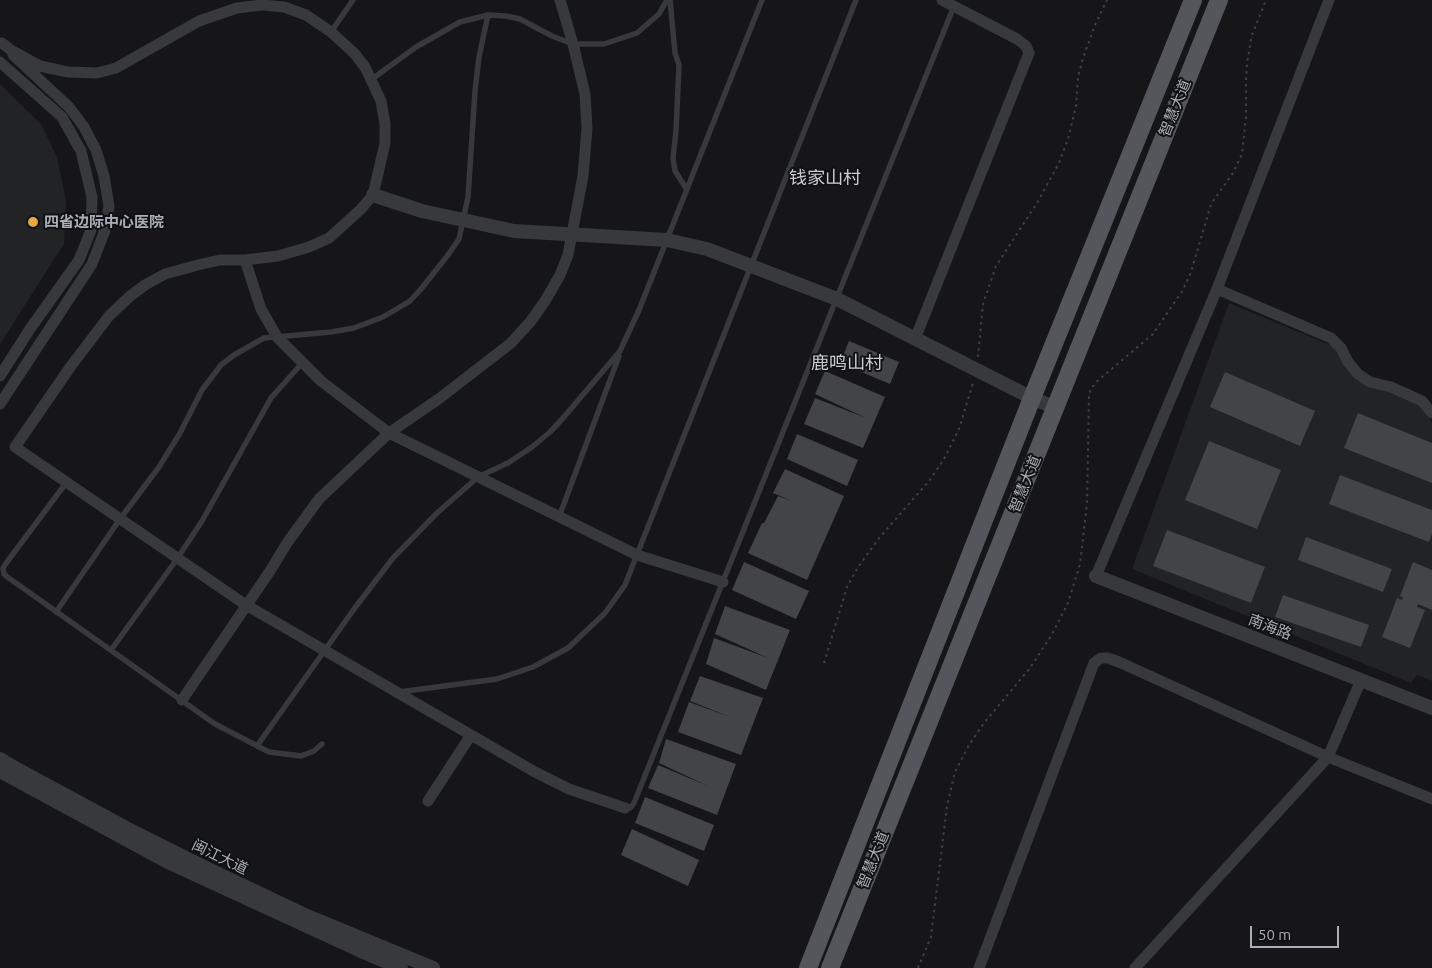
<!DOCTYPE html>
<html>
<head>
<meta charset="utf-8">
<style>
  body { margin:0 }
  #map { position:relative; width:1432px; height:968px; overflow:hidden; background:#161618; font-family:Ubuntu,sans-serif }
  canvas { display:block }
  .scale { position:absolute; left:1250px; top:926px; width:89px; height:22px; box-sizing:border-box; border:2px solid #a9aeb7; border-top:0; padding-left:6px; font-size:15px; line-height:18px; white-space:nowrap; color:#a9aeb7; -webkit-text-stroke:4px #111113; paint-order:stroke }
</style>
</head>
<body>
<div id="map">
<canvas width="1432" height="968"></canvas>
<div class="scale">50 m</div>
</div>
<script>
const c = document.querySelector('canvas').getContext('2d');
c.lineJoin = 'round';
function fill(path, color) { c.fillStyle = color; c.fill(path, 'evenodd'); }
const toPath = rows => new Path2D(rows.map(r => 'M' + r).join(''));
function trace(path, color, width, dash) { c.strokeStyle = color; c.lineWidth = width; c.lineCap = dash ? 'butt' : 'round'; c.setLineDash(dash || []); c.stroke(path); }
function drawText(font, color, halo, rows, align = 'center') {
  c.font = font + ' Ubuntu,"Noto Sans SC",sans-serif'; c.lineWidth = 4; c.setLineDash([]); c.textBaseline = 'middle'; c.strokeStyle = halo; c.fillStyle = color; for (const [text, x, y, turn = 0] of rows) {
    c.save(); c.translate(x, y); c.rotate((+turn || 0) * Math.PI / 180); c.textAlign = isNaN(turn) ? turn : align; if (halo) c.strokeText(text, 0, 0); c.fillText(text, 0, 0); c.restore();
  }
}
const built = toPath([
  [0,84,41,124,57,157,66,201,64,244,0,344],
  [1229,303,1335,347,1351,375,1421,405,1432,423,1432,681,1417,675,1411,683,1132,569]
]);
const building = toPath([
  [849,341,899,362,890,384,840,363],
  [825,371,885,397,863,448,804,424,815,398,866,418,815,394],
  [1225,372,1315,411,1300,446,1210,407],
  [1358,413,1432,443,1432,483,1344,448],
  [797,434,858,460,847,486,787,459],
  [1209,441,1281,470,1257,529,1185,500],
  [785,469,844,496,807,580,748,553,762,523,764,523,778,496,794,502,773,493],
  [1340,475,1432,510,1432,534,1429,542,1329,504],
  [1167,530,1265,567,1251,603,1153,566],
  [1306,537,1392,569,1383,592,1298,560],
  [744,562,809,591,796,619,732,590],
  [1413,562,1432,570,1432,610,1418,604,1417,607,1425,610,1410,648,1382,637,1397,598,1402,600,1403,598,1400,596],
  [1283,595,1369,625,1361,647,1275,617],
  [725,606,790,630,766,690,706,664,714,638,768,658,715,634],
  [700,676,763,698,741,755,678,732,689,702,730,717,690,701],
  [666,739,736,764,717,815,648,788,658,765,708,786,659,763],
  [645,797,714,825,704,851,635,823],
  [632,829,699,860,688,886,621,855]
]);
const path = toPath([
  [978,357,983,304,996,266,1037,203,1059,163,1068,139,1076,106,1078,77,1083,58,1095,25,1107,0],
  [824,663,847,587,858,567,880,537,929,481,944,459,959,429,973,383],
  [918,968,931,937,947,806,955,772,969,745,984,723,1030,668,1051,636,1068,603,1080,564,1087,504,1089,393,1095,383,1153,334,1183,290,1191,272,1211,204,1233,173,1242,154,1246,117,1246,81,1247,63,1252,35,1266,0]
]);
const service = toPath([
  [670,0,675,53,679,65,676,131,673,158,675,171,686,188],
  [331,32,353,0],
  [372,79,416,47,460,22,488,15,506,16,520,19,552,36,573,44,604,44,637,33,659,14,667,0],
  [66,483,7,562,3,568,4,574,6,576,215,724,269,752,301,756,314,751,322,744],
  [559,517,619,356],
  [56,612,120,519,159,467,180,433,202,390,221,365,234,355,264,338,331,332,354,328,383,317,410,301,421,289,448,255,459,239,468,197,475,91,479,57,488,15],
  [111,650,177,559,202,521,271,398,303,362],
  [399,692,497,679,533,667,568,648,605,613,625,585,856,0],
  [257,746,354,609,393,558,437,513,478,477,508,463,532,447,550,432,564,417,620,351,639,310,762,0],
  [625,808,630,808,634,803,954,6]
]);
const minor = toPath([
  [2,43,11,50,40,66,68,72,97,73,116,68,199,21,237,8,262,5,284,7,306,15,331,32,354,53,365,67,381,101,385,124,385,143,373,195,360,210,329,238,309,247,278,256,245,260,220,260,198,265,165,274,145,285,129,297,109,316,71,366,15,447,246,605,535,772,569,789,625,808],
  [0,62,62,117,81,151,92,197,91,230,79,260,30,329,0,376],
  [245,260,261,309,277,337,321,381,389,433,637,555,723,582],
  [1217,289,1331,338,1341,348,1348,362,1358,374,1370,382,1391,387,1422,401,1432,413],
  [915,339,1029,53,1026,46,1017,39,942,0],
  [0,404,92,264,105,230,109,206,104,176,96,150,84,127,69,107,13,55],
  [1096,576,1217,289,1329,0],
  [182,700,270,571,287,543,319,499,389,433,440,398,511,343,531,321,545,301,560,275,568,255,583,176,587,128,585,94,573,44,560,0],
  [428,801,471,735],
  [979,968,1091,671,1094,663,1101,658,1108,658,1119,662,1328,757,1432,799],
  [1135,968,1328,757,1361,680]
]);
const tertiary = toPath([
  [373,195,422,211,514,231,667,240,707,249,837,299,1032,398,1056,408],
  [1096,576,1432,708],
  [0,759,13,767,126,828,208,869,307,916,433,968],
  [0,771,170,863,361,951,401,968]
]);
const primary = toPath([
  [808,968,1032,398,1193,0],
  [830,968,1219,0]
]);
const markers = [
  [33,222,6,"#e7a840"]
];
const streetNames = [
  ["智慧大道",1175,108,-68],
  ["智慧大道",1025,484,-68],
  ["南海路",1270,627,21],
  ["闽江大道",220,857,26],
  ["智慧大道",873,860,-68]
];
const poiNames = [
  ["四省边际中心医院",44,222]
];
const quarterNames = [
  ["钱家山村",825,178],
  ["鹿鸣山村",847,363]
];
fill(built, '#222325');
fill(building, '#434448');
trace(path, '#3e4044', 2, [2.5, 4]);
trace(service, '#38393d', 5.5);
trace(minor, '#38393d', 11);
trace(tertiary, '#38393d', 14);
trace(primary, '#54565c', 18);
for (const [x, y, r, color] of markers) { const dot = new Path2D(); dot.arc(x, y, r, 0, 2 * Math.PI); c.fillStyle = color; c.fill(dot); trace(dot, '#111113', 2); }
drawText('15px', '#a9aeb7', '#111113', streetNames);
drawText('bold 15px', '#a9aeb7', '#111113', poiNames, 'left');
drawText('18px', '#cacdd4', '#111113', quarterNames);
</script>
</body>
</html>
